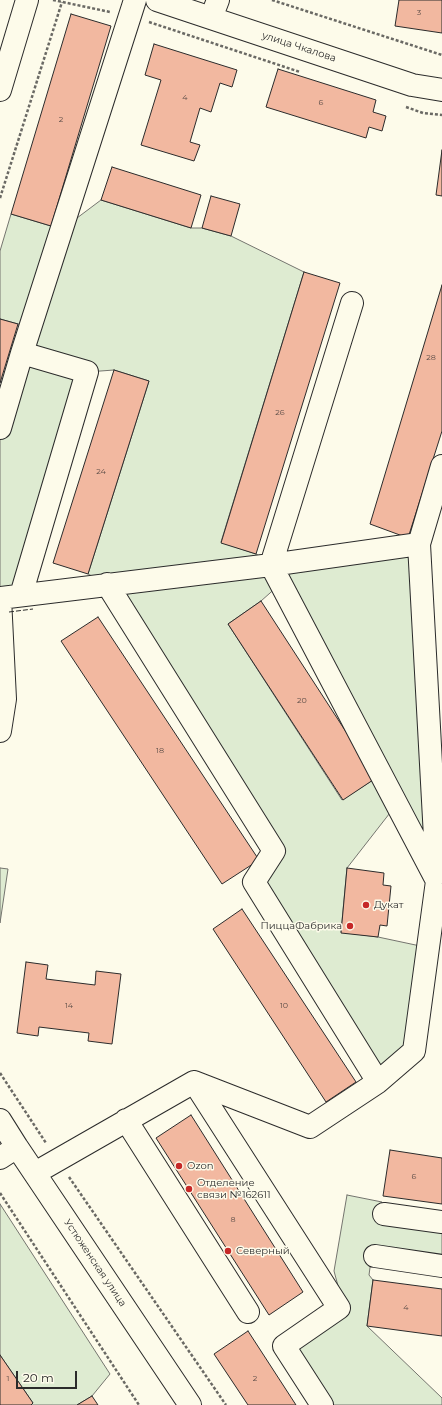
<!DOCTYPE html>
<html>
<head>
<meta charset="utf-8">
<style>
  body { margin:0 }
  #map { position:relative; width:442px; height:1405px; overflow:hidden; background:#fdfbea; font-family:Montserrat,sans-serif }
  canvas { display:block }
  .scale { position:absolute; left:16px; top:1371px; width:61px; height:18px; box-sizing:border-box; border:2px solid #2b2b2b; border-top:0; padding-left:5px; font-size:12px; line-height:14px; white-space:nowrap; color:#2b2b2b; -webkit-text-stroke:3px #fdfbea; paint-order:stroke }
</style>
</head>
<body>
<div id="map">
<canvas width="442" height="1405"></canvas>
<div class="scale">20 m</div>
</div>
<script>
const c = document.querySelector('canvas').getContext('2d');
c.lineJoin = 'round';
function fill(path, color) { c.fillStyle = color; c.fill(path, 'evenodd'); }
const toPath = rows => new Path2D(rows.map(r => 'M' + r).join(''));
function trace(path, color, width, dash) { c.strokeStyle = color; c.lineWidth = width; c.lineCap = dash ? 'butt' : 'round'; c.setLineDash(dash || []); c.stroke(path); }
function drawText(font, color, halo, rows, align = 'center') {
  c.font = font + ' Montserrat,sans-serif'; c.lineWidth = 3; c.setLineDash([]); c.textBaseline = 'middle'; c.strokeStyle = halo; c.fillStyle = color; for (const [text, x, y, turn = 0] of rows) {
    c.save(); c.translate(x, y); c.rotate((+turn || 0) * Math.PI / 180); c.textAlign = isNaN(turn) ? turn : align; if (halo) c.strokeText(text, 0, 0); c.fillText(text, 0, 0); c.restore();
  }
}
const green = toPath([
  [101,200,191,228,202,228,231,236,304,272,221,542,256,554,269,562,279,585,261,601,228,624,342,800,376,778,393,809,347,868,341,932,378,937,425,947,411,1049,379,1077,258,882,278,851,113,587,88,574,149,381,114,370,87,372,21,595,0,598,0,428,27,324,18,324,0,319,0,251,11,214,51,226,65,227,101,200],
  [415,548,432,862,276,568,415,548],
  [0,868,8,869,0,923,0,868],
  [347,1195,382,1202,379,1217,442,1226,442,1263,372,1253,369,1275,373,1280,367,1326,442,1398,442,1405,325,1405,289,1347,344,1308,334,1271,347,1195],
  [0,1204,110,1374,92,1396,77,1405,31,1405,33,1403,0,1355,0,1204]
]);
const building = toPath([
  [399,0,442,0,442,33,395,26,399,0],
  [71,14,111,26,51,226,11,214,71,14],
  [154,44,237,70,232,87,220,83,211,112,200,108,190,142,200,145,194,161,141,145,161,80,145,75,154,44],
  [278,69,376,100,373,112,386,116,382,131,369,127,366,138,266,107,278,69],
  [442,150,442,196,436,195,442,150],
  [112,167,201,195,191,228,101,200,112,167],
  [211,196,240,204,231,236,202,228,211,196],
  [304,272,340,283,256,554,221,543,304,272],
  [442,285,442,431,408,538,370,524,442,285],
  [0,319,18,324,0,383,0,319],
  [114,370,149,381,88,574,53,563,114,370],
  [261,601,376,778,343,800,228,624,261,601],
  [98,617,259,860,222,884,61,641,98,617],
  [347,868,384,873,383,885,391,886,387,926,380,925,378,937,341,933,347,868],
  [242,909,356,1082,326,1102,213,929,242,909],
  [26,962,48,965,46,979,95,985,96,971,121,974,112,1044,88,1041,89,1033,39,1027,38,1036,17,1033,26,962],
  [191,1115,303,1292,269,1315,156,1138,191,1115],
  [390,1150,442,1158,442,1204,383,1196,390,1150],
  [373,1280,442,1289,442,1336,367,1326,373,1280],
  [248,1331,296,1405,248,1405,214,1354,248,1331],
  [0,1355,33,1403,31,1405,0,1405,0,1355],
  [92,1396,98,1405,77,1405,92,1396]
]);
const path = toPath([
  [53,0,110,12],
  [272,0,442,55],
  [149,22,300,72],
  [406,107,423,113,442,115],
  [0,198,62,2],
  [0,1073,46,1143],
  [69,1177,226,1405],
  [0,1193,139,1405]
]);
const minor = toPath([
  [157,0,412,85,442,90],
  [211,18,218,0],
  [0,90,27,0],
  [352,303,271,565,437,881,414,1051,378,1082],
  [0,428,22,353,135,0],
  [419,544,442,466],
  [21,595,87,372,22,353],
  [0,598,271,565,419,544,437,874],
  [0,731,5,699,0,598],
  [194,1082,339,1308,284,1346,322,1405],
  [0,1120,17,1147,190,1405],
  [126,1120,248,1312],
  [0,1158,17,1147],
  [35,1173,194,1082,310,1127,378,1082,254,882,274,851,107,584],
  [384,1214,442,1222],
  [375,1256,442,1266]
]);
const fence = toPath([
  [9,612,33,609]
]);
const markers = [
  [366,905,4,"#c62828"],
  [350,926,4,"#c62828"],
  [179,1166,4,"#c62828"],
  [189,1189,4,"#c62828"],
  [228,1251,4,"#c62828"]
];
const numberNames = [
  ["3",419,13],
  ["4",185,98],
  ["6",321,103],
  ["2",61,120],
  ["28",431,358],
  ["26",280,413],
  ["24",101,472],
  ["20",302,701],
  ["18",160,751],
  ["14",69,1006],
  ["10",284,1006],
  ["6",414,1177],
  ["8",233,1220],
  ["4",406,1308],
  ["1",8,1379],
  ["2",255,1379]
];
const streetNames = [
  ["улица Чкалова",299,47,18],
  ["Устюженская улица",95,1263,56]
];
const poiNames = [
  ["Дукат",374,905],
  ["ПиццаФабрика",342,926,"right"],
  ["Ozon",187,1166],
  ["Отделение",197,1183],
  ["связи №162611",197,1195],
  ["Северный",236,1251]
];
fill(green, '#deebd1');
trace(green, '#74746e', 1);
fill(building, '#f2b8a0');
trace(building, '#2b2b2b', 1);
trace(minor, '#2b2b2b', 24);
trace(path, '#6a6964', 2.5, [3, 2]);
trace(minor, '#fdfbea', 22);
trace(fence, '#2b2b2b', 1, [5, 2]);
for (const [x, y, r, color] of markers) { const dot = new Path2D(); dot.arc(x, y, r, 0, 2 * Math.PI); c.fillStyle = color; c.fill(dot); trace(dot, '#fdfbea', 1.5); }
drawText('8px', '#5d4e48', null, numberNames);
drawText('10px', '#2b2b2b', '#fdfbea', streetNames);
drawText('10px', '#2b2b2b', '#fdfbea', poiNames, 'left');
</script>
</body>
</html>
